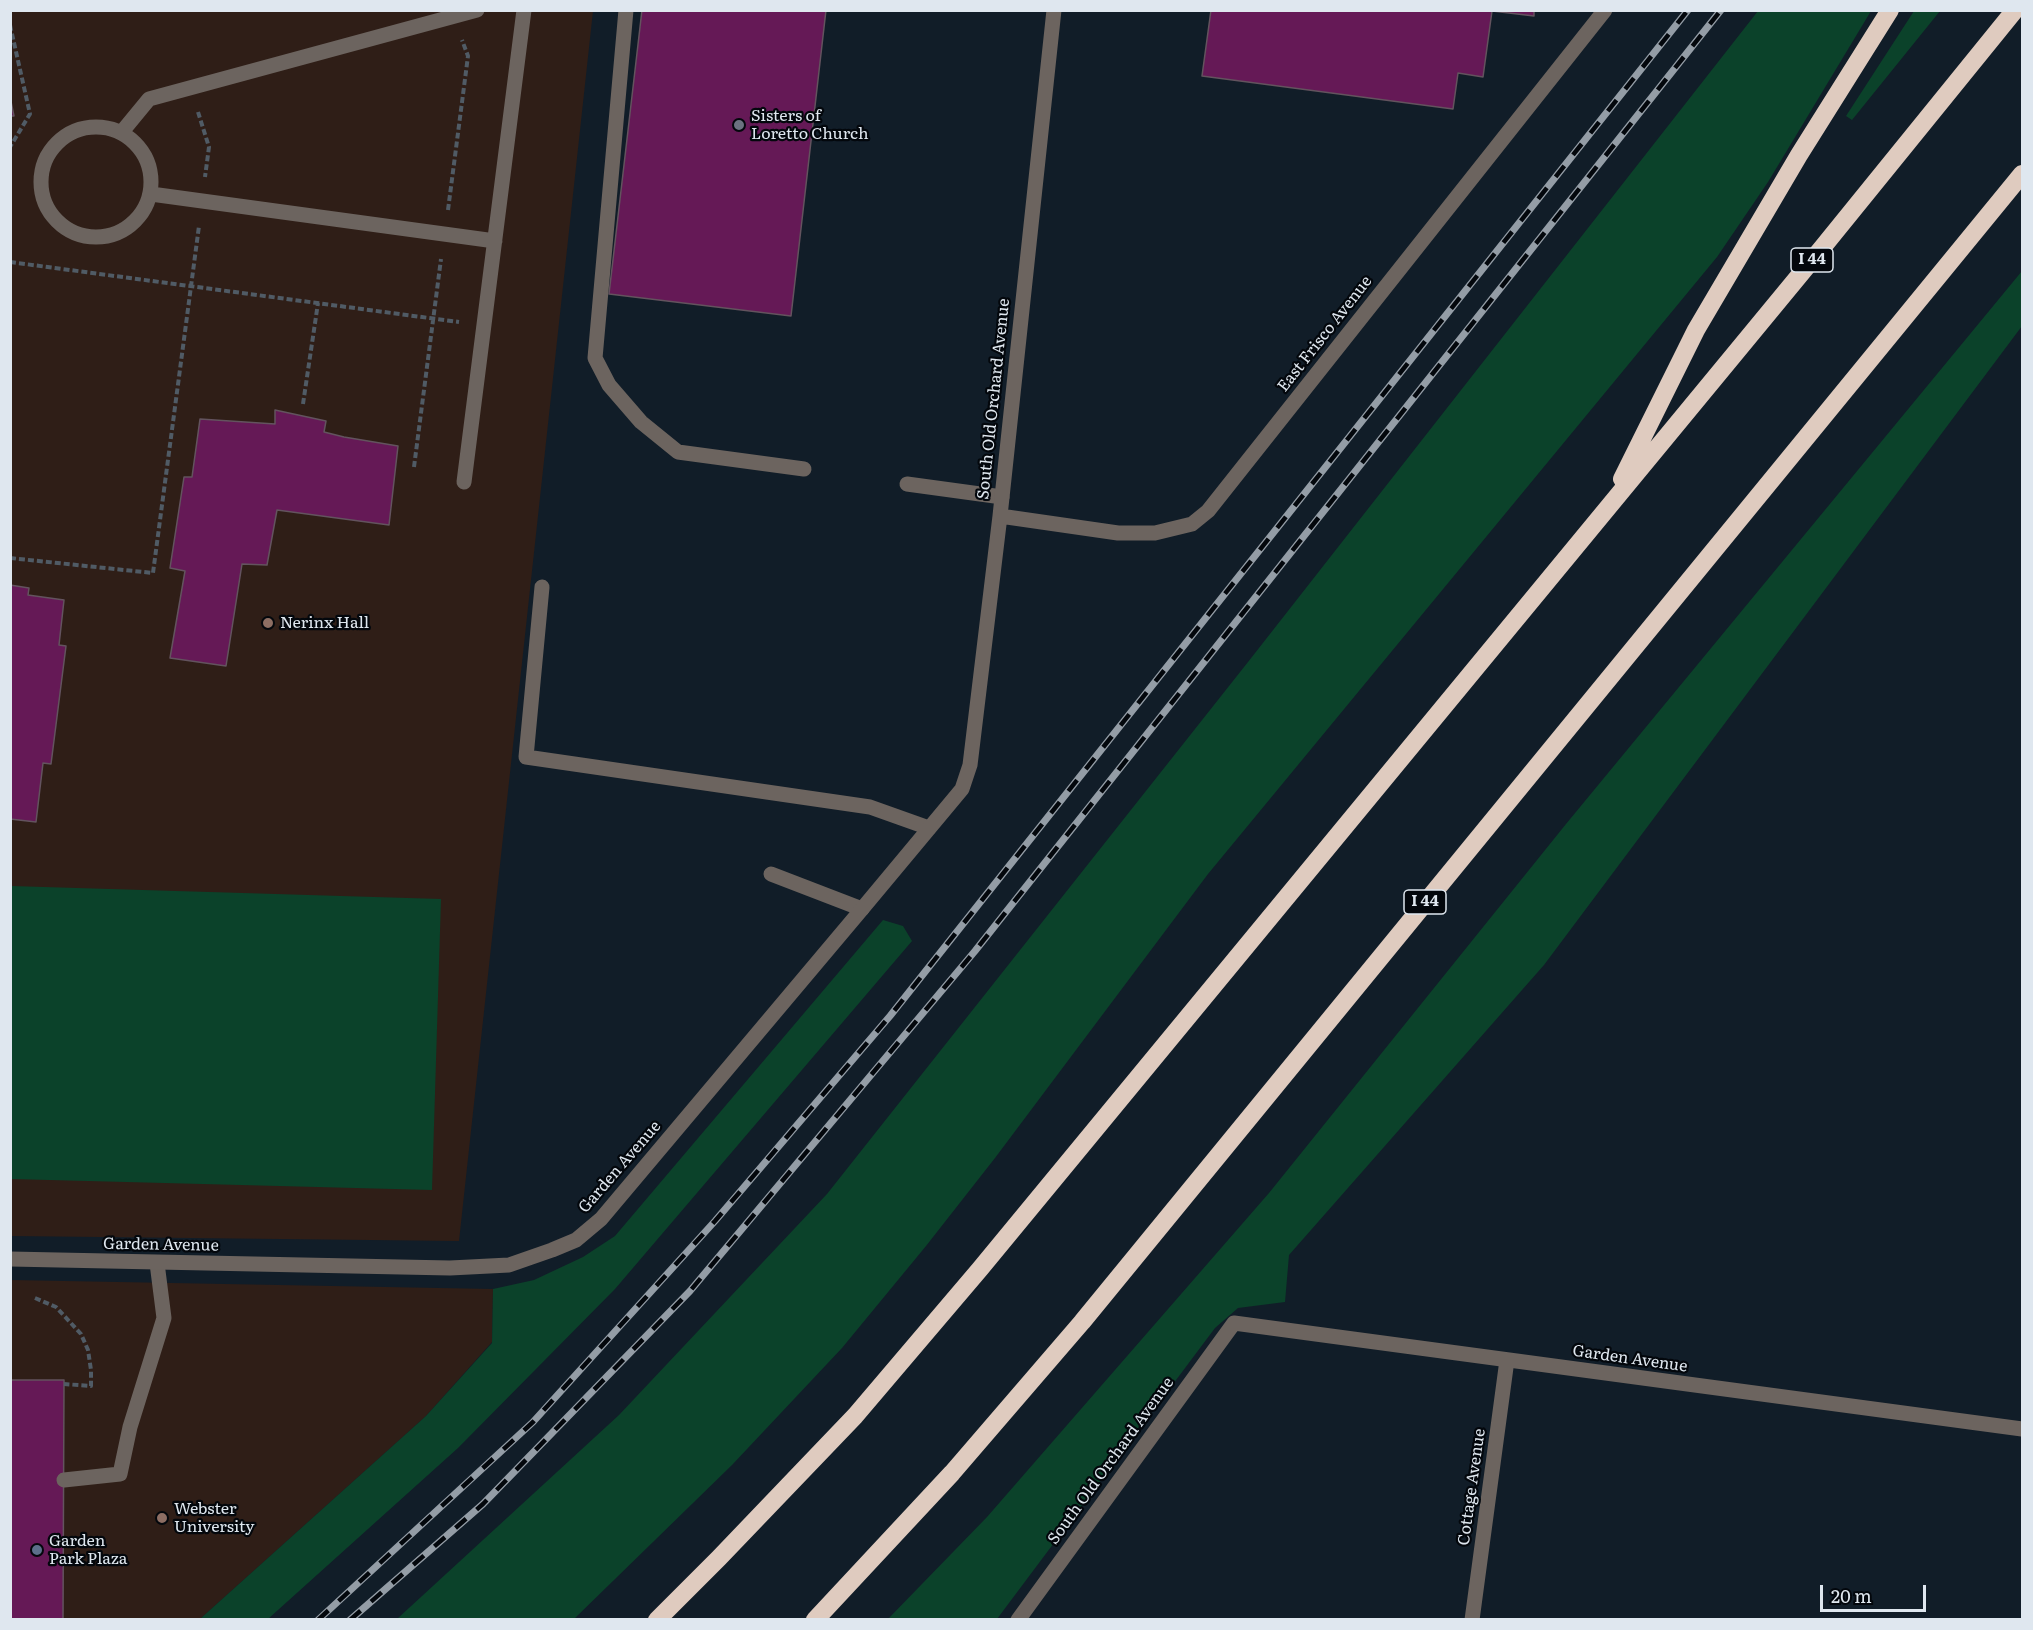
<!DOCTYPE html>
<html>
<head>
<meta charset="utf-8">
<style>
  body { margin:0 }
  #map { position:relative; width:2033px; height:1630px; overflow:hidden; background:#111d28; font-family:Literata,serif }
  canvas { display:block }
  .frame { position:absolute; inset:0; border:12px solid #dfe7ef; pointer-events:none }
  .scale { position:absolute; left:1820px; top:1585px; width:106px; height:27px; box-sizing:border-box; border:3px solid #dfe7ef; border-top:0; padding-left:8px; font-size:18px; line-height:21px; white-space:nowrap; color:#dfe7ef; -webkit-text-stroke:4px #03070c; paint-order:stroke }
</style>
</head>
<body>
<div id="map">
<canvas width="2033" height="1630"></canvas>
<div class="frame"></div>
<div class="scale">20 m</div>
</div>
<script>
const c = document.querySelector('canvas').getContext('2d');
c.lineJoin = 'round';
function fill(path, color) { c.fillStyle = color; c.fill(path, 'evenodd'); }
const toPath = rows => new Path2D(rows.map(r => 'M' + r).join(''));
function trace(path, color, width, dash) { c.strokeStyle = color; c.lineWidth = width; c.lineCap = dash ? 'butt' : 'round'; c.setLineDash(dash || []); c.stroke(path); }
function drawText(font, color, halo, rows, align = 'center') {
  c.font = font + ' Literata,serif'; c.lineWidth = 4.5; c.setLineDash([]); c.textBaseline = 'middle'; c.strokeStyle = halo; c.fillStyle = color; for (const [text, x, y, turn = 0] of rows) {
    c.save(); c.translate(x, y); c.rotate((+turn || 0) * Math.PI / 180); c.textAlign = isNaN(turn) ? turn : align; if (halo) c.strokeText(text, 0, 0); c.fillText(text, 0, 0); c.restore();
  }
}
const education = toPath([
  [11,11,593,11,459,1241,11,1236],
  [11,1280,493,1289,492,1342,426,1416,200,1619,11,1620]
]);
const green = toPath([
  [1758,11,1871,11,1768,182,1717,257,1208,874,995,1158,926,1246,842,1348,732,1465,574,1619,397,1619,619,1415,827,1194,1248,662],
  [1914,11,1940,11,1852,120,1846,116],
  [2022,271,2022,326,1544,965,1289,1255,1285,1302,1238,1308,1215,1328,997,1619,888,1619,987,1517,1269,1193,1566,824],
  [11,886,441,899,432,1190,11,1179],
  [883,920,903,926,912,941,615,1289,458,1448,268,1619,200,1619,426,1416,492,1343,493,1289,534,1280,583,1257,615,1236]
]);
const building = toPath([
  [642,10,826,10,791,316,609,294,642,10],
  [1211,10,1534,10,1534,16,1492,11,1483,77,1458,73,1453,109,1202,76,1211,10],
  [10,97,14,116,10,116,10,97],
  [275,410,326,421,324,432,344,437,398,446,389,525,277,510,267,565,242,564,226,666,170,658,185,571,170,568,184,477,192,477,200,419,275,424,275,410],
  [10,585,29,588,28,595,64,600,59,645,66,646,51,764,43,763,36,822,10,819,10,585],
  [10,1380,64,1380,63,1620,10,1620,10,1380]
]);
const path = toPath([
  [10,25,30,114,10,147],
  [198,112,209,147,205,177],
  [448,210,468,56,462,40],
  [10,262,459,322],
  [303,404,318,303],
  [414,467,441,259],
  [10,558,153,573,199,226],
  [35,1298,56,1307,81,1334,88,1350,91,1370,91,1386,64,1384]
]);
const service = toPath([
  [626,10,595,358,609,385,641,422,678,452,804,469],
  '41 182a55 55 0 1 1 110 0a55 55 0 1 1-110 0Z',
  [121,133,149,99,477,10],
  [151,194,495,241],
  [464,482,524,10],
  [907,484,1002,497],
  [542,587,526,757,870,807,929,828],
  [771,874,862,909],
  [64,1480,120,1474,130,1427,164,1318,157,1263]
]);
const minor = toPath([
  [1000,516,1118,533,1155,533,1192,524,1208,511,1605,10],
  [10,1259,450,1268,509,1265,552,1250,576,1240,601,1219,862,909,962,789,970,765,1000,516,1054,10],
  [1018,1620,1234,1323,2022,1429],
  [1472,1620,1507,1360]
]);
const motorway = toPath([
  [1622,479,1696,330,1799,155,1890,10],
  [657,1620,719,1558,855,1416,980,1269,1822,248,2015,10],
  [815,1620,952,1473,1082,1322,2022,174]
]);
const rail = toPath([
  [318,1620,533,1422,715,1221,890,1016,1688,10],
  [350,1620,483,1504,690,1291,975,951,1721,10]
]);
const markers = [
  [739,125,6,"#6b7280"],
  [268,623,6,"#8d6e63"],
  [162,1518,6,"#8d6e63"],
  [37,1550,6,"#5c6f8a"]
];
const shields = [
  [1812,260,42],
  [1425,902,42]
];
const shieldNames = [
  ["I 44",1812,260],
  ["I 44",1425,902]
];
const poiNames = [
  ["Sisters of",751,116],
  ["Loretto Church",751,134],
  ["Nerinx Hall",280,623],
  ["Webster",174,1509],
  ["University",174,1527],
  ["Garden",49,1541],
  ["Park Plaza",49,1559]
];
const streetNames = [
  ["East Frisco Avenue",1325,334,-52],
  ["South Old Orchard Avenue",994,399,-84],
  ["Garden Avenue",620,1167,-49],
  ["Garden Avenue",161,1245,1],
  ["Garden Avenue",1630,1359,8],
  ["South Old Orchard Avenue",1111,1461,-54],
  ["Cottage Avenue",1472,1487,-82]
];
fill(education, '#2f1e17');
fill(green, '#0b422a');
fill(building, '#651956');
trace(building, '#63535e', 1.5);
trace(path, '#505b65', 4, [6, 3]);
trace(service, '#6c645f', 15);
trace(minor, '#6c645f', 15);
trace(motorway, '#dfcbbf', 18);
trace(rail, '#949da6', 7);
trace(rail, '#03070c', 4.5, [14]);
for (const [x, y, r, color] of markers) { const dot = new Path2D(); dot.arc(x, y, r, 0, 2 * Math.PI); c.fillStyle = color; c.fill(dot); trace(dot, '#03070c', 2); }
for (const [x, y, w] of shields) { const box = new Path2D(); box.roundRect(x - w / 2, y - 12, w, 24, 4.5); c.fillStyle = '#03070c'; c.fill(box); trace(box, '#dfe7ef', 1.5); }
drawText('bold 15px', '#dfe7ef', null, shieldNames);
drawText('16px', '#dfe7ef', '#03070c', poiNames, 'left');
drawText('16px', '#dfe7ef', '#03070c', streetNames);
</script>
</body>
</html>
